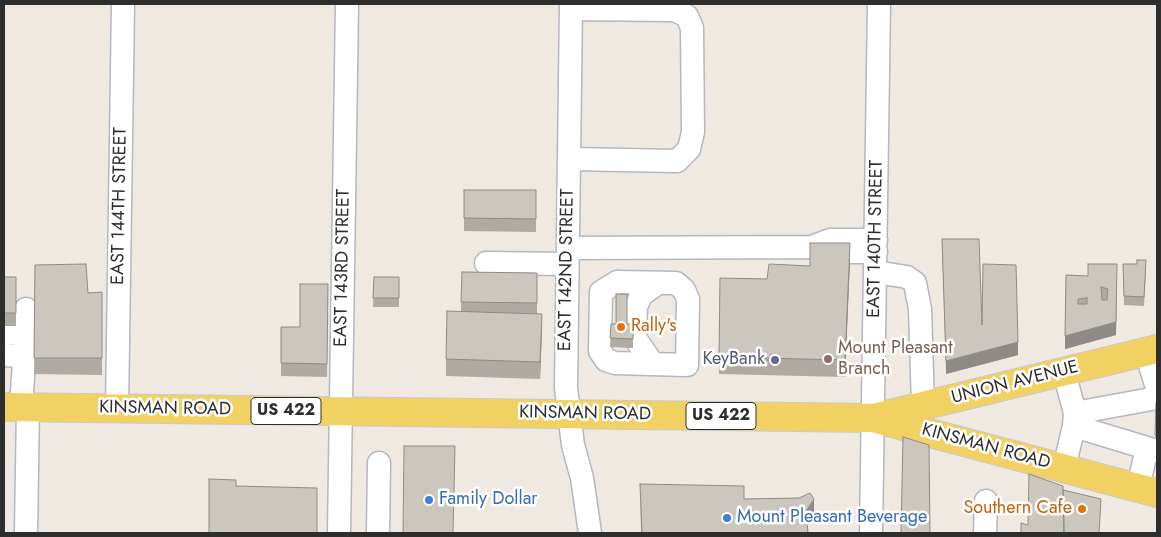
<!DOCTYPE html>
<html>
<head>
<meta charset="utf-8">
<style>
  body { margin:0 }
  #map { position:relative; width:1161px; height:537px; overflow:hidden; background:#efe9e1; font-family:Jost,sans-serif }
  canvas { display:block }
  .frame { position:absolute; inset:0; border:5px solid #2e2e2e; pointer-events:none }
</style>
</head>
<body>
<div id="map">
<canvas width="1161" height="537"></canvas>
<div class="frame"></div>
</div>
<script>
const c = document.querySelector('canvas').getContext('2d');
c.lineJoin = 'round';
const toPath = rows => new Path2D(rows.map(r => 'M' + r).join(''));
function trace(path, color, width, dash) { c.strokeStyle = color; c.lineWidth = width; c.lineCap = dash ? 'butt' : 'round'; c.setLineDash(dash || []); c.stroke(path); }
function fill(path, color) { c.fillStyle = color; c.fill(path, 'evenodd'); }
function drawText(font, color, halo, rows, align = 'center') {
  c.font = font + ' Jost,sans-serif'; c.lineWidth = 5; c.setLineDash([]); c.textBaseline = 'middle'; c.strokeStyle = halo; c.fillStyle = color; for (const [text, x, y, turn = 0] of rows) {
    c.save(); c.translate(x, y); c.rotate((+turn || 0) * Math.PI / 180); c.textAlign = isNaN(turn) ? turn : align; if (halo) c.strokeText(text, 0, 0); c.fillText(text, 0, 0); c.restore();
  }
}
const minor = toPath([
  [571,4,566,388,573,445,582,478,590,533],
  [569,159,677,161,689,149,693,132,692,28,687,16,674,10,571,9],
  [568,248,812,247],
  [876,252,830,252,812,247,830,240,876,240],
  [486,263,567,264],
  [875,272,907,277,915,283,920,309,923,406],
  [617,282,676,283,684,290,688,299,687,365,615,363,606,360,600,351,601,292,617,282],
  [4,333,26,333,21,407],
  [26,333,26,309],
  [1146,352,1157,388],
  [4,355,24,356],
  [653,364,635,338,636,307,641,295,658,283],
  [1064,372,1075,413],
  [1157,398,1075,413,1074,426,1157,451],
  [117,409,123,4],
  [1064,468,1074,426],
  [1138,488,1147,448],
  [26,533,28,407],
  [339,533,347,4],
  [378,533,379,463],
  [871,533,879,4],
  [985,533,986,501]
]);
const major = toPath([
  [4,407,873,418,1157,493],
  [877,417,1157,349]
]);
const wall = toPath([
  [464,190,536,190,536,232,464,231],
  [942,239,982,325,1018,355,946,374],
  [850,260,845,377,719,374,720,278,767,279],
  [1123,264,1146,269,1144,306,1124,305],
  [35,265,88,293,102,292,102,375,34,374],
  [462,272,537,273,537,313,542,330,540,379,446,376,446,359,461,311],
  [1066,275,1117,278,1116,335,1065,349],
  [4,277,16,277,16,326,4,326],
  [374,277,399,277,399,307,373,307],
  [328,284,327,377,281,376,281,327,300,327],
  [611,324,633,324,633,348,610,347],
  [1156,403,1157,403,1157,439,1155,439],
  [640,484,744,499,799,498,814,512,807,523,808,533,641,533]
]);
const shadedWall = toPath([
  [850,243,850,260,845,377,845,360],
  [1117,278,1116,335,1065,349,1065,336,1116,322],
  [542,314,542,330,540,379,540,362],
  [1018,342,1018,355,946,374,946,361],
  [814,499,814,512,806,524,806,511]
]);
const building = toPath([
  [464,190,536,190,536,219,464,218,464,190],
  [942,239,979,239,982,325,983,264,1016,265,1018,342,946,361,942,239],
  [810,243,850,243,845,360,719,357,720,278,767,279,769,264,810,266,810,243],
  [1137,260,1146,260,1144,297,1124,296,1123,264,1137,264,1137,260],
  [86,264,88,293,102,292,102,358,34,358,35,265,86,264],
  [1088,264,1117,264,1116,322,1065,336,1066,275,1088,276,1088,264],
  [1101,287,1108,289,1107,300,1102,300,1101,287],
  [1087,298,1087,304,1078,304,1078,299,1087,298],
  [462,272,537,273,537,303,461,302,462,272],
  [4,277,16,277,16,313,4,313,4,277],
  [374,277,399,277,399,298,373,298,374,277],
  [300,284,328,284,327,364,281,363,281,327,300,327,300,284],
  [616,294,627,294,627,324,633,324,633,339,610,338,611,324,616,324,616,294],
  [447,311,542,314,540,362,446,359,447,311],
  [1156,403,1157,403,1157,435,1155,435,1156,403],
  [903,437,929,445,930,533,901,533,903,437],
  [404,446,455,446,453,533,403,533,404,446],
  [1029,474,1063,486,1064,533,1021,533,1021,523,1028,525,1029,474],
  [209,479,236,480,236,486,317,488,317,533,209,533,209,479],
  [640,484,744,486,744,499,799,498,810,493,814,499,806,511,808,533,642,533,640,484],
  [1063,490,1101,499,1099,533,1064,533,1063,490]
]);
const markers = [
  [621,327,5,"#e8710a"],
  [828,359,5,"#8d6e63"],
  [775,360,5,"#5c6f8a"],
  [429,500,5,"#3f7fe0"],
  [1082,509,5,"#e8710a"],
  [727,518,5,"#3f7fe0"]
];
const shields = [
  [286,411,70],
  [721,416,70]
];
const shieldNames = [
  ["US 422",286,411],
  ["US 422",721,416]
];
const streetNames = [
  ["EAST 144TH STREET",120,206,-89],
  ["EAST 140TH STREET",876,239,-89],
  ["EAST 143RD STREET",343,268,-89],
  ["EAST 142ND STREET",567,270,-89],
  ["UNION AVENUE",1015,383,-14],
  ["KINSMAN ROAD",165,409,1],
  ["KINSMAN ROAD",585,414,1],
  ["KINSMAN ROAD",986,447,15]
];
const foodNames = [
  ["Rally's",631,327],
  ["Southern Cafe",1072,509,"right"]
];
const educationNames = [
  ["Mount Pleasant",838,349],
  ["Branch",838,370]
];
const serviceNames = [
  ["KeyBank",765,360]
];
const shopNames = [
  ["Family Dollar",439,500],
  ["Mount Pleasant Beverage",737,518]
];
trace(minor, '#b4b7c1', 25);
trace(major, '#c9c9c9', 30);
trace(minor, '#fff', 22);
trace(major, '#f2d163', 28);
fill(wall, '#afaba4');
fill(shadedWall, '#8e8b86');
fill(building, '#cbc7bf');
trace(building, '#8e8b86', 1);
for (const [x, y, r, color] of markers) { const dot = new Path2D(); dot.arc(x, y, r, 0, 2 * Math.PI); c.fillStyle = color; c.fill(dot); trace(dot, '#fff', 2); }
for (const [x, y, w] of shields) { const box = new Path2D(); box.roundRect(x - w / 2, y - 13.5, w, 27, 4); c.fillStyle = '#fff'; c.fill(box); trace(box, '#2e2e2e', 1); }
drawText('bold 16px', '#2e2e2e', null, shieldNames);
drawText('18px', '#2e2e2e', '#fff', streetNames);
drawText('18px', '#c56008', '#fff', foodNames, 'left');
drawText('18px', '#785e54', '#fff', educationNames, 'left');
drawText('18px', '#4e5e75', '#fff', serviceNames, 'right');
drawText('18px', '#366cbe', '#fff', shopNames, 'left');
</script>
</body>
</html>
